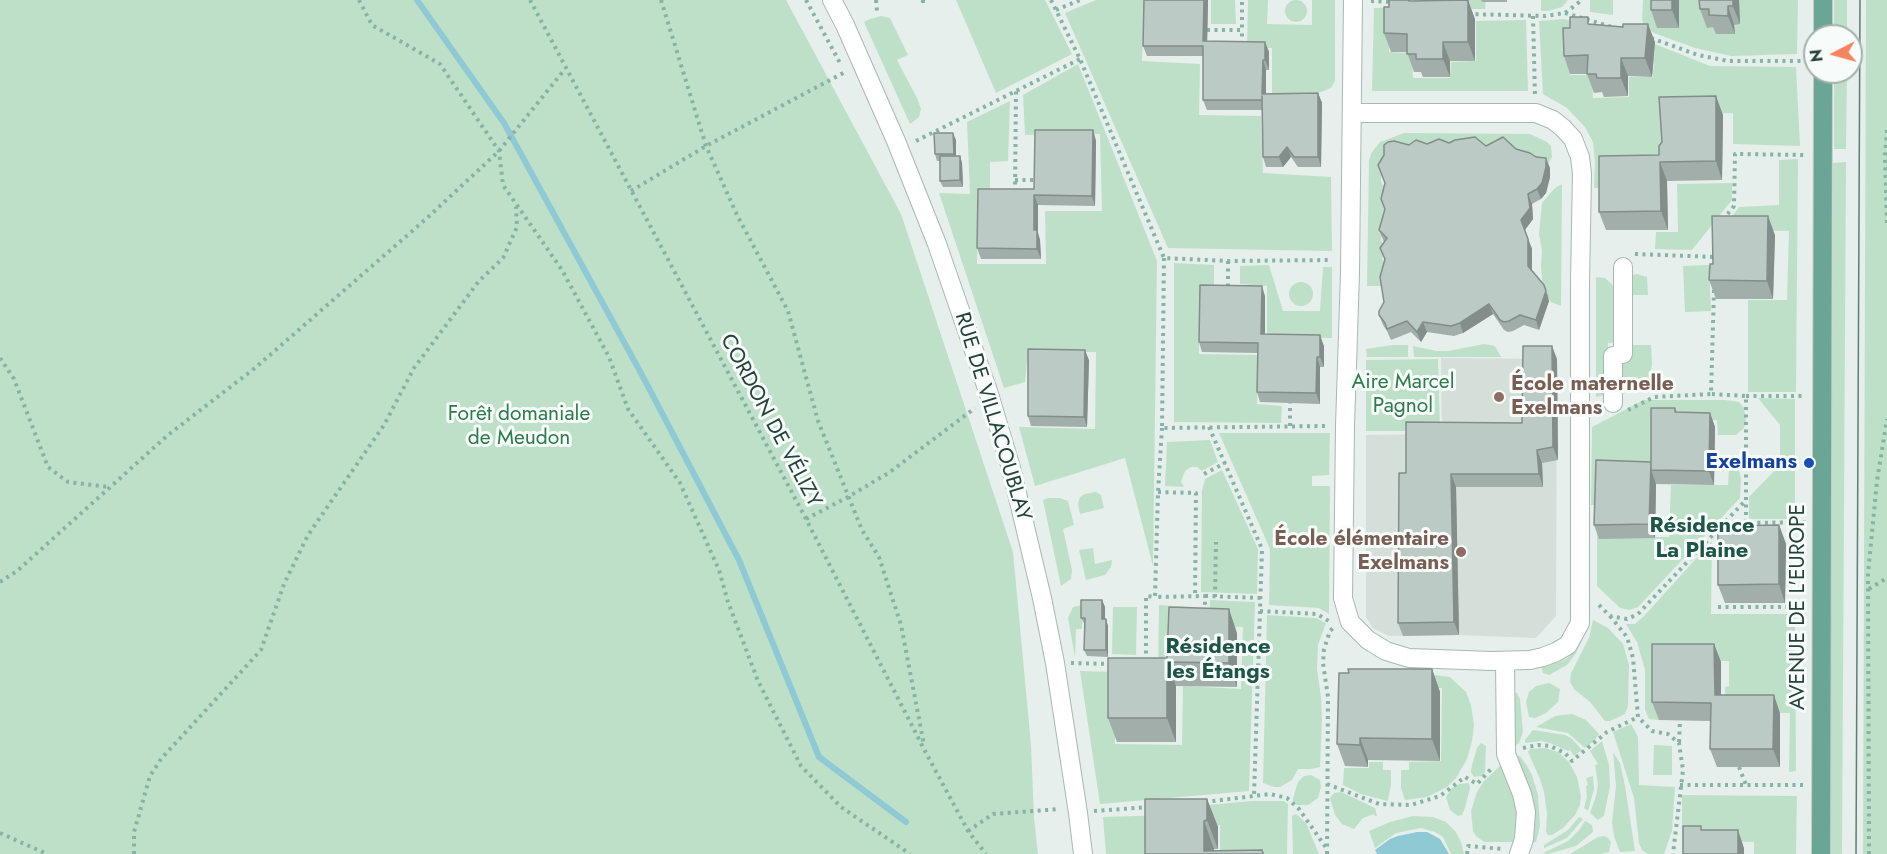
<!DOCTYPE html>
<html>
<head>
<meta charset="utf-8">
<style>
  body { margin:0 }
  #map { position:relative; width:1887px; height:854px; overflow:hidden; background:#e6efeb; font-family:Jost,sans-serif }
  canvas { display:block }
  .north { position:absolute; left:1803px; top:24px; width:60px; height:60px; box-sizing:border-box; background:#f7fbf9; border:2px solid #a3b1ad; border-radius:50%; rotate:264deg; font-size:16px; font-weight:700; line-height:24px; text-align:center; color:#24423a }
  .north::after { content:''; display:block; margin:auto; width:21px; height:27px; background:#f4845f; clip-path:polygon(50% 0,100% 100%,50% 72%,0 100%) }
</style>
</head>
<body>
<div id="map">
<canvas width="1887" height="854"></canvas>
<div class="north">N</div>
</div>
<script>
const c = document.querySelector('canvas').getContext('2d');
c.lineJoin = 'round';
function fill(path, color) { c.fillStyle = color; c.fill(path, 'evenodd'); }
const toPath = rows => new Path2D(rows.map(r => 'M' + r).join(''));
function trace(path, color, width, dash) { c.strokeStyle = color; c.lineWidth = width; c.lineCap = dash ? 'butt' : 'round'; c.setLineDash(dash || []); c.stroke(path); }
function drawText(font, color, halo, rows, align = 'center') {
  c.font = font + ' Jost,sans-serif'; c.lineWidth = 6; c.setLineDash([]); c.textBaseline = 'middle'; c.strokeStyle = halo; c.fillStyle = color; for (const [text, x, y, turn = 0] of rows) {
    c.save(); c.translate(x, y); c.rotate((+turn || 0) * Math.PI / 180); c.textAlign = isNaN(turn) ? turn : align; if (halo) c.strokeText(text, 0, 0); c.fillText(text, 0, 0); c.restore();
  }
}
const built = toPath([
  [1441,358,1557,359,1556,616,1536,638,1459,635,1389,636,1373,628,1366,617,1366,435,1442,434]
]);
const green = toPath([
  [0,0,786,0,901,214,1013,552,1031,745,1034,818,1038,854,0,854],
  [956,0,1045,0,1072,54,996,93],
  [1096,0,1144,0,1142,61,1200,64,1199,115,1261,116,1263,173,1331,177,1332,251,1168,248,1065,13],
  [1211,0,1235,0,1236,24,1211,24],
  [1248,0,1268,0,1267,24,1312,25,1312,0,1335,0,1335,81,1331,88,1321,92,1272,94,1272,48,1247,47],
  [1440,0,1486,0,1485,9,1452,9,1443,5],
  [1541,0,1568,0,1562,7,1548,11,1541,11],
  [1590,0,1613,0,1613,15,1590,12],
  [1643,0,1798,0,1797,54,1731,56,1695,48,1654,33,1644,26,1642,19],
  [1834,0,1847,0,1847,36,1834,36],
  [1866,0,1887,0,1887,854,1863,854],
  '1285 11a11 11 0 1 1 22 0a11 11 0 1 1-22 0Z',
  [1416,7,1389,15,1389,52,1410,53,1412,57,1413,78,1450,78,1451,62,1476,61,1476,21,1526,20,1528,91,1372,91,1374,8],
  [881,16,890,18,908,55,897,60,917,98,921,109,919,117,910,124,864,22,870,19],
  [1564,19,1592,25,1597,34,1569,34,1570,75,1592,75,1593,98,1629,97,1629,77,1653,77,1655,44,1710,66,1796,67,1800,146,1733,144,1733,113,1664,115,1663,172,1604,188,1594,188,1595,162,1593,142,1585,127,1567,108,1543,94,1539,21],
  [1078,64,1157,261,1153,566,1125,458,1035,486,1019,427,1095,429,1096,352,1028,352,1025,382,1004,388,939,193,970,194,967,122,1010,101,1008,161,990,162,990,193,978,193,977,264,1046,264,1045,211,1102,211,1100,134,1025,135,1023,95],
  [1834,72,1847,72,1846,149,1834,149],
  [1404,133,1530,134,1547,142,1551,146,1552,157,1547,166,1384,165,1381,172,1381,181,1385,190,1384,215,1387,219,1381,238,1382,243,1387,247,1388,250,1382,259,1386,265,1382,286,1367,286,1369,160,1372,152,1380,142],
  [1798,159,1796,392,1748,392,1748,300,1787,300,1789,231,1729,230,1730,219,1739,207,1779,205,1779,160],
  [1846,162,1842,854,1830,854,1833,163],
  [1732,183,1732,200,1692,250,1655,249,1656,232,1678,232,1677,184],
  [1562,184,1561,306,1551,302,1543,288,1541,267,1542,250,1539,234,1542,203,1555,188],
  [1174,263,1214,265,1214,289,1200,289,1199,354,1259,355,1257,404,1282,406,1281,423,1174,422],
  [1269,265,1283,311,1320,311,1323,267,1332,267,1332,338,1267,337,1267,286,1240,284,1240,266],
  [1709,265,1711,311,1685,312,1683,266],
  [1637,274,1647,277,1648,295,1628,295,1631,276],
  [1596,277,1605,278,1618,290,1621,342,1608,343,1608,388,1606,395,1596,397],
  '1289 294a12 12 0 1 1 24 0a12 12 0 1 1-24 0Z',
  [1484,344,1495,346,1501,357,1414,357,1413,346,1437,351,1448,351],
  [1393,345,1408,345,1408,357,1367,357,1366,349],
  [1627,345,1651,345,1652,364,1650,379,1641,387,1619,390,1619,361],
  [1438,359,1440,431,1366,431,1366,360],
  [1758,398,1795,399,1795,519,1749,519,1749,497,1780,465,1780,425],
  [1644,400,1725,400,1739,402,1744,408,1746,420,1744,428,1736,435,1718,435,1717,420,1656,419,1655,472,1595,505,1591,505,1592,427],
  [1219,433,1330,433,1329,475,1312,476,1312,486,1330,486,1329,614,1319,608,1269,605,1270,549],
  [1210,440,1218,462,1202,471,1197,467,1191,467,1185,471,1181,482,1184,487,1165,486,1167,442],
  [1729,468,1739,470,1741,479,1740,498,1638,607,1629,610,1620,608,1597,586,1597,521,1613,538,1669,537,1671,485,1728,485],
  [1222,470,1258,549,1257,594,1201,592,1202,491,1205,479],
  [1096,492,1101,495,1104,508,1080,514,1078,504,1080,497,1085,494],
  [1048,498,1060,498,1068,501,1074,525,1063,529,1072,570,1071,579,1061,586,1043,500],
  [1712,541,1711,614,1795,614,1796,771,1789,772,1790,713,1726,712,1725,687,1729,686,1729,661,1660,660,1659,720,1649,719,1645,710,1645,670,1637,642,1626,624,1635,624,1644,616],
  [1093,548,1095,564,1112,560,1111,567,1105,575,1086,580,1079,550],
  [1210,600,1255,602,1249,791,1100,804,1080,671,1115,672,1115,744,1182,745,1183,686,1241,689,1243,627,1209,626],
  [1083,605,1082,629,1076,629,1075,657,1068,618,1073,607],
  [1159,605,1191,607,1191,628,1173,679,1158,679],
  [1113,607,1137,607,1136,655,1112,654],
  [1267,615,1316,618,1326,623,1318,645,1317,669,1321,697,1322,720,1320,767,1311,769,1298,769,1292,780,1280,787,1274,787,1263,783],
  [1593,620,1608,628,1623,644,1629,665,1628,706,1625,714,1610,721,1605,721,1590,702,1574,689,1570,682,1571,673,1589,638],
  [1582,640,1576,653,1567,665,1549,675,1543,673,1541,665,1562,661,1569,657],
  [1427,674,1450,677,1466,692,1471,705,1474,725,1472,741,1467,759,1456,778,1447,787,1427,797,1405,800,1401,788,1401,770,1409,770,1409,762,1441,761,1442,688,1435,688],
  [1549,683,1560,689,1558,702,1546,713,1535,718,1529,717,1526,702,1529,692,1536,686],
  [1513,692,1517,693,1520,699,1523,732,1519,743,1513,747],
  [1572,714,1586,720,1599,734,1594,741,1585,748,1568,733,1536,727,1555,716],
  [1631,724,1638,737,1639,785,1675,787,1672,831,1664,854,1648,854,1642,850,1639,843,1634,798,1613,732],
  [1533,730,1565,735,1571,738,1582,750,1574,756,1570,750,1568,751,1550,743,1541,741,1525,743,1525,740],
  [1602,741,1609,765,1610,786,1604,816,1598,820,1590,813,1596,796,1598,785,1595,765,1598,764,1590,751],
  [1481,743,1486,746,1485,772,1482,776,1474,777,1471,772,1472,765,1477,748],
  [1654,745,1672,746,1672,775,1653,775],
  [1545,748,1558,752,1569,762,1577,777,1581,796,1580,805,1575,815,1563,828,1552,835,1548,835,1546,832,1547,813,1544,792,1540,779,1528,752,1530,749],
  [1613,752,1620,763,1625,786,1635,851,1620,852,1614,836,1612,822,1616,786],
  [1515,756,1520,756,1527,766,1532,775,1538,795,1540,826,1536,842,1531,843,1535,820,1532,794],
  [1369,762,1383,762,1383,770,1391,770,1391,784,1388,801,1361,794,1343,785,1344,768,1369,768],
  [1501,765,1517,805,1516,829,1513,842,1484,842,1476,836,1473,831,1471,811,1477,792,1484,781],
  [1311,775,1320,780,1321,787,1318,798,1308,805,1297,805,1293,802,1293,798,1298,782,1304,776],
  [1593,776,1594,789,1588,811,1584,808,1587,797,1586,786,1588,785,1586,778],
  [1469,783,1470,788,1465,808,1462,815,1458,816,1450,810,1446,797,1452,788,1459,784],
  [1341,792,1375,808,1377,816,1375,816,1374,814,1363,818,1354,829,1342,824,1335,815,1330,798,1334,793],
  [1682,795,1797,796,1796,854,1754,854,1754,842,1686,840,1685,854,1682,854],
  [1252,801,1284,801,1288,804,1287,854,1220,854,1220,825,1177,825,1176,808],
  [1296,814,1306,823,1319,854,1293,854,1292,816],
  [1168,815,1154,854,1106,854,1103,817],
  [1413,816,1433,817,1446,822,1456,832,1461,842,1464,854,1451,854,1443,837,1435,832,1421,828,1396,833,1375,848,1369,831,1390,822],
  [1579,817,1583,819,1567,838,1544,848,1544,845,1568,830],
  [1585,821,1592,825,1593,832,1576,846,1548,854,1543,853,1568,841,1580,829],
  [1604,836,1608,838,1611,842,1609,852,1600,854,1570,854,1598,837]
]);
const water = toPath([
  [1417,832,1427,832,1440,839,1449,854,1377,854,1375,850,1390,839,1398,836]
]);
const stream = toPath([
  [417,0,504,123,642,375,739,560,819,757,906,822]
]);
const path = toPath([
  [359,0,372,25,440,64,499,151,503,185,562,270,609,357,628,409,680,483,719,570,728,602,758,681,801,766,841,807,910,854],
  [530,0,806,519,925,751,968,831,986,854],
  [661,0,706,146,737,215,788,311,818,421,862,530,879,557,901,625,924,745],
  [806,0,840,63],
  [876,0,877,11],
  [1051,0,1080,59,1164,258,1228,261,1332,260],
  [1371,1,1394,2],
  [923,3,923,0],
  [1056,10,1080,0],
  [1565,13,1612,27],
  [1468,14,1545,16,1565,13,1582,0],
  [1533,16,1535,97],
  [1207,30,1242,30,1242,0],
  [1651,38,1698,55,1728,61,1811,61],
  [1242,44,1242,30],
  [1887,130,1885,156,1887,224],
  [916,141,1080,59],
  [1015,180,1038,180],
  [631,191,706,146,847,71],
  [1015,192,1016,91],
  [1723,220,1734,206,1735,154,1807,155],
  [1635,254,1715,257],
  [1164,258,1162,428,1327,426],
  [1228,261,1228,288],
  [1714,290,1711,394,1746,396,1746,523,1806,522],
  [0,358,14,379,48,467,68,482,109,487],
  [1746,396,1805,396],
  [1628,410,1654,397,1711,394],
  [1290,426,1290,403],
  [1209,427,1262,549,1254,796],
  [1162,428,1158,492,1155,597,1205,596,1205,613],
  [1204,474,1225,463],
  [1158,492,1196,493,1195,596],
  [806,519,848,497,890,472,975,408],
  [0,582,17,571,168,435,255,368,426,219,499,151,565,69],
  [1869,589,1887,578],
  [1205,596,1261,598],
  [1215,597,1216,542],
  [1599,605,1610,616,1627,619,1638,614,1746,500],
  [1718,607,1806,607],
  [1260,611,1317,614,1332,623],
  [1610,616,1627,637,1633,658,1638,717,1652,731,1668,734,1679,743,1683,770,1673,854],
  [1146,661,1146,596,1155,597],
  [1071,663,1111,664],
  [1679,742,1680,721],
  [1523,748,1538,745,1550,746,1565,753,1572,761,1607,732,1638,717],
  [1739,767,1746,785],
  [1327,784,1379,804,1411,805,1440,796,1465,777,1477,784,1492,768],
  [1680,785,1805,785],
  [1205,802,1270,794,1287,798,1299,809,1327,849],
  [1094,811,1150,807],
  [968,831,993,814,1060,809],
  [0,833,47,854],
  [134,854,134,832,150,776,161,759,261,650,284,584,308,535,384,425,414,368,479,281,503,258,517,227,516,207],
  [1327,854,1328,697,1323,663,1324,649,1330,631,1334,627],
  [1467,854,1468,846,1503,849],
  [1869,854,1868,574,1877,481,1887,419]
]);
const minor = toPath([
  [832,0,845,25,896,141,937,244,989,394,1011,468,1042,598,1055,663,1078,813,1083,854],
  [1352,113,1536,113,1553,120,1563,128,1573,139,1580,157,1582,174,1580,282,1580,623,1568,645,1556,652,1543,657,1530,660,1492,661,1409,658,1386,651,1368,640,1350,622,1343,598,1345,426,1350,273,1353,0],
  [1623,267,1623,354],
  [1613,356,1613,403],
  [1505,661,1506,754,1522,794,1526,812,1524,839,1519,854]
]);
const major = toPath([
  [1823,36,1823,0],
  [1821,854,1823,72]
]);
const tram = toPath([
  [1856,854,1860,0]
]);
const wall = toPath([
  [1144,0,1208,0,1207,41,1265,42,1269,52,1269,70,1266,70,1266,94,1318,93,1322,103,1321,167,1298,167,1291,157,1283,167,1266,167,1263,157,1262,110,1207,110,1203,100,1203,56,1147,56,1143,46],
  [1389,0,1410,0,1410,1,1475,19,1475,61,1450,61,1450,77,1423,77,1421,72,1414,72,1407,52,1391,52,1384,33,1389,7],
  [1481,0,1507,0,1507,2,1482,2],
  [1651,0,1679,0,1679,28,1657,28,1651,10],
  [1699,0,1739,0,1740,24,1734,25,1735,34,1716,34,1713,27,1707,28,1700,9],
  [1591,25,1655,42,1652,77,1628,76,1628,96,1604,97,1602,92,1594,93,1587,74,1570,74,1564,56,1570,28],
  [1723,115,1722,180,1667,181,1668,230,1606,230,1599,212,1659,155],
  [1093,130,1096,141,1095,206,1038,205,1038,233,1040,240,1041,259,981,259,977,248,1034,189],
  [956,140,956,156,960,156,962,163,963,187,943,187,940,181,940,161,937,161,935,154],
  [1449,143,1516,149,1550,168,1550,177,1546,193,1541,199,1532,204,1533,219,1525,230,1532,249,1532,270,1548,295,1549,301,1539,330,1524,325,1513,331,1508,332,1504,330,1493,314,1463,333,1454,336,1427,332,1421,342,1411,332,1391,340,1387,331,1383,325,1379,315,1384,302,1384,242,1379,230,1409,145],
  [1775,235,1773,299,1716,299,1709,280,1713,264],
  [1265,296,1265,334,1324,346,1324,367,1320,367,1320,404,1260,402,1257,392,1258,353,1202,352,1199,342],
  [1557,359,1558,460,1542,463,1543,487,1456,487,1459,635,1403,636,1398,623,1406,473,1522,423],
  [1089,360,1087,427,1031,426,1028,416],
  [1675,408,1677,412,1710,413,1715,427,1714,485,1656,484,1655,538,1599,539,1594,525,1651,462],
  [1779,525,1786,544,1785,603,1725,603,1718,585],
  [1102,600,1105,607,1105,619,1108,626,1108,657,1087,656,1084,650,1085,625,1081,618],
  [1237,633,1237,687,1176,686,1176,742,1117,742,1108,718,1167,658],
  [1714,644,1721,662,1721,695,1780,713,1780,767,1717,767,1710,749,1710,721,1659,720,1652,702],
  [1432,669,1440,692,1440,761,1368,760,1368,767,1345,766,1337,744],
  [1207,799,1218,827,1218,849,1214,849,1214,851,1262,850,1264,854,1145,854]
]);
const shadedWall = toPath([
  [1204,0,1208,0,1207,51,1203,41],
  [1468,0,1475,19,1475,61,1468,42],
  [1672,0,1679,0,1679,28,1672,10],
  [1733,0,1739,0,1740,24,1733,6],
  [1728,6,1734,25,1735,34,1728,16],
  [1648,24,1655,42,1652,77,1645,58],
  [1265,42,1269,52,1269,70,1265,60],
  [1443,42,1450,61,1450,77,1443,59],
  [1621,58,1628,76,1628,96,1621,78],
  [1263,60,1266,70,1266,104,1262,94],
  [1318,93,1322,103,1321,167,1318,157],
  [1716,96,1723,115,1722,180,1716,161],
  [1093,130,1096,141,1095,206,1092,196],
  [953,133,956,140,956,161,954,154],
  [1287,147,1291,157,1283,167,1279,157],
  [960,156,962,163,963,187,960,180],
  [1546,158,1550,168,1550,177,1546,193,1541,199,1537,189],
  [1660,162,1667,181,1668,230,1661,211],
  [1528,194,1532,204,1533,219,1524,231,1521,220],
  [1034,195,1038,205,1038,233,1040,240,1041,259,1037,249,1034,230],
  [1768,216,1775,235,1773,299,1767,281],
  [1528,239,1532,249,1532,276,1528,266],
  [1544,285,1549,301,1539,330,1536,320],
  [1262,286,1265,296,1265,344,1261,334],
  [1489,304,1493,314,1463,333,1460,323],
  [1423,322,1427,332,1421,342,1417,332],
  [1320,335,1324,346,1324,367,1320,357],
  [1552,346,1557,359,1558,460,1553,447],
  [1085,350,1089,360,1087,427,1084,417],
  [1317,357,1320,367,1320,404,1316,393],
  [1710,413,1715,427,1714,485,1709,471],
  [1537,450,1542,463,1543,487,1539,474],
  [1651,470,1656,484,1655,538,1649,524],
  [1451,474,1456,487,1459,635,1454,622],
  [1779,525,1786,544,1785,603,1779,584],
  [1102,600,1105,607,1105,626,1102,619],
  [1229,609,1237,633,1237,687,1229,663],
  [1106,619,1108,626,1108,657,1106,650],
  [1714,644,1721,662,1721,713,1715,695],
  [1167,662,1176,686,1176,742,1167,718],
  [1432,669,1440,692,1440,761,1432,739],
  [1774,695,1780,713,1780,767,1773,749],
  [1360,738,1368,760,1368,767,1360,745],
  [1207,799,1218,827,1218,849,1207,820],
  [1204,821,1214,849,1214,854,1204,851],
  [1738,830,1744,848,1744,854,1738,854]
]);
const building = toPath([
  [1144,0,1204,0,1203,41,1265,42,1265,60,1263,60,1262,94,1318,93,1318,157,1294,157,1287,147,1279,157,1263,157,1262,96,1262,100,1203,100,1203,46,1143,46,1144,0],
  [1389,0,1409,0,1409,1,1468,0,1468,42,1443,42,1443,59,1416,59,1416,54,1407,54,1407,34,1384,33,1384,7,1389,7,1389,0],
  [1651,0,1672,0,1672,10,1651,10,1651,0],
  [1699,0,1733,0,1733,6,1728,6,1728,16,1709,15,1709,9,1700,9,1699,0],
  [1570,17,1588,17,1588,24,1623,27,1623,24,1648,24,1645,58,1621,58,1621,78,1597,78,1596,74,1587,74,1588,55,1564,56,1563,28,1570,28,1570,17],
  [1716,96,1716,161,1660,162,1661,211,1599,212,1599,156,1659,155,1659,146,1662,142,1659,97,1716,96],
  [1035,130,1093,130,1092,196,1034,195,1034,230,1037,230,1037,249,977,248,978,189,1034,189,1035,130],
  [934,133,953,133,954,154,935,154,934,133],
  [1475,137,1486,146,1503,137,1516,149,1530,153,1536,157,1546,158,1546,167,1542,183,1537,189,1528,194,1530,208,1521,220,1528,239,1528,266,1544,285,1546,291,1536,320,1520,315,1509,321,1504,322,1500,320,1489,304,1460,323,1451,326,1423,322,1417,332,1407,321,1387,329,1385,323,1379,315,1379,311,1384,302,1380,277,1385,259,1380,248,1387,238,1379,230,1385,209,1381,199,1385,183,1378,165,1384,155,1384,145,1388,142,1394,141,1409,145,1416,140,1427,144,1439,139,1449,143,1455,140,1475,137],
  [940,156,960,156,960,180,940,181,940,156],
  [1712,216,1768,216,1767,281,1709,280,1710,264,1713,264,1712,216],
  [1200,285,1262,286,1261,334,1320,335,1320,357,1317,357,1316,393,1257,392,1258,343,1199,342,1200,285],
  [1523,346,1552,346,1553,447,1537,450,1539,474,1451,474,1454,622,1398,623,1399,473,1406,473,1406,422,1522,423,1523,346],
  [1028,349,1085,350,1084,417,1028,416,1028,349],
  [1651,408,1675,408,1675,412,1710,413,1709,471,1651,470,1651,463,1649,524,1594,525,1596,460,1651,462,1651,408],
  [1779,525,1779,584,1718,585,1718,526,1779,525],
  [1081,600,1102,600,1102,619,1106,619,1106,650,1084,650,1085,618,1081,618,1081,600],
  [1169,607,1229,609,1229,663,1167,662,1167,718,1108,718,1108,658,1167,658,1169,607],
  [1652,644,1714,644,1715,695,1774,695,1773,749,1710,749,1711,703,1652,702,1652,644],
  [1348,669,1432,669,1432,739,1360,738,1360,745,1337,744,1339,673,1349,673,1348,669],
  [1145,799,1207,799,1207,820,1204,821,1204,851,1262,850,1263,854,1145,854,1145,799],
  [1683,826,1701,826,1701,830,1738,830,1738,854,1683,854,1683,826]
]);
const markers = [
  [1499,397,6,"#8d6e63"],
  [1809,463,6,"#1a4fb4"],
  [1461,552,6,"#8d6e63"]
];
const parkNames = [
  ["Aire Marcel",1403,383],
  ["Pagnol",1403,407],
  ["Forêt domaniale",519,415],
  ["de Meudon",519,439]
];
const educationNames = [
  ["École maternelle",1511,385],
  ["Exelmans",1511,409],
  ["École élémentaire",1449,540,"right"],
  ["Exelmans",1449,564,"right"]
];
const streetNames = [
  ["RUE DE VILLACOUBLAY",992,417,73],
  ["CORDON DE VÉLIZY",770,421,62],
  ["AVENUE DE L'EUROPE",1799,607,-90]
];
const transitNames = [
  ["Exelmans",1797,463]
];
const neighbourhoodNames = [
  ["Résidence",1702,527],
  ["La Plaine",1702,552],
  ["Résidence",1218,648],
  ["les Étangs",1218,673]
];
fill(built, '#d4dfda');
fill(green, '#bfe0c8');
fill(water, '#8ec9d4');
trace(stream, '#8ec9d4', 6);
trace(minor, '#a8b8b2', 20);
trace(major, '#c2cac8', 20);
trace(path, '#86b3a5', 4, [3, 4.5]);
trace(minor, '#fff', 18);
trace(major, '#6aa596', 18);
trace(tram, '#5f7d75', 1.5);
fill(wall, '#a1aea9');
fill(shadedWall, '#838d89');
fill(building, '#bbcac4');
trace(building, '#838d89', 1.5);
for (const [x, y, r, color] of markers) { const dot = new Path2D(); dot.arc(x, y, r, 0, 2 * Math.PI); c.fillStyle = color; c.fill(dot); trace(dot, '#f7fbf9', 2); }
drawText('21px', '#2d7a4b', '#f7fbf9', parkNames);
drawText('bold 21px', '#785e54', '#f7fbf9', educationNames, 'left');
drawText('21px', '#24423a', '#f7fbf9', streetNames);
drawText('bold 21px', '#164399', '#f7fbf9', transitNames, 'right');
drawText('bold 22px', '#1f5548', '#f7fbf9', neighbourhoodNames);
</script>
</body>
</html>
